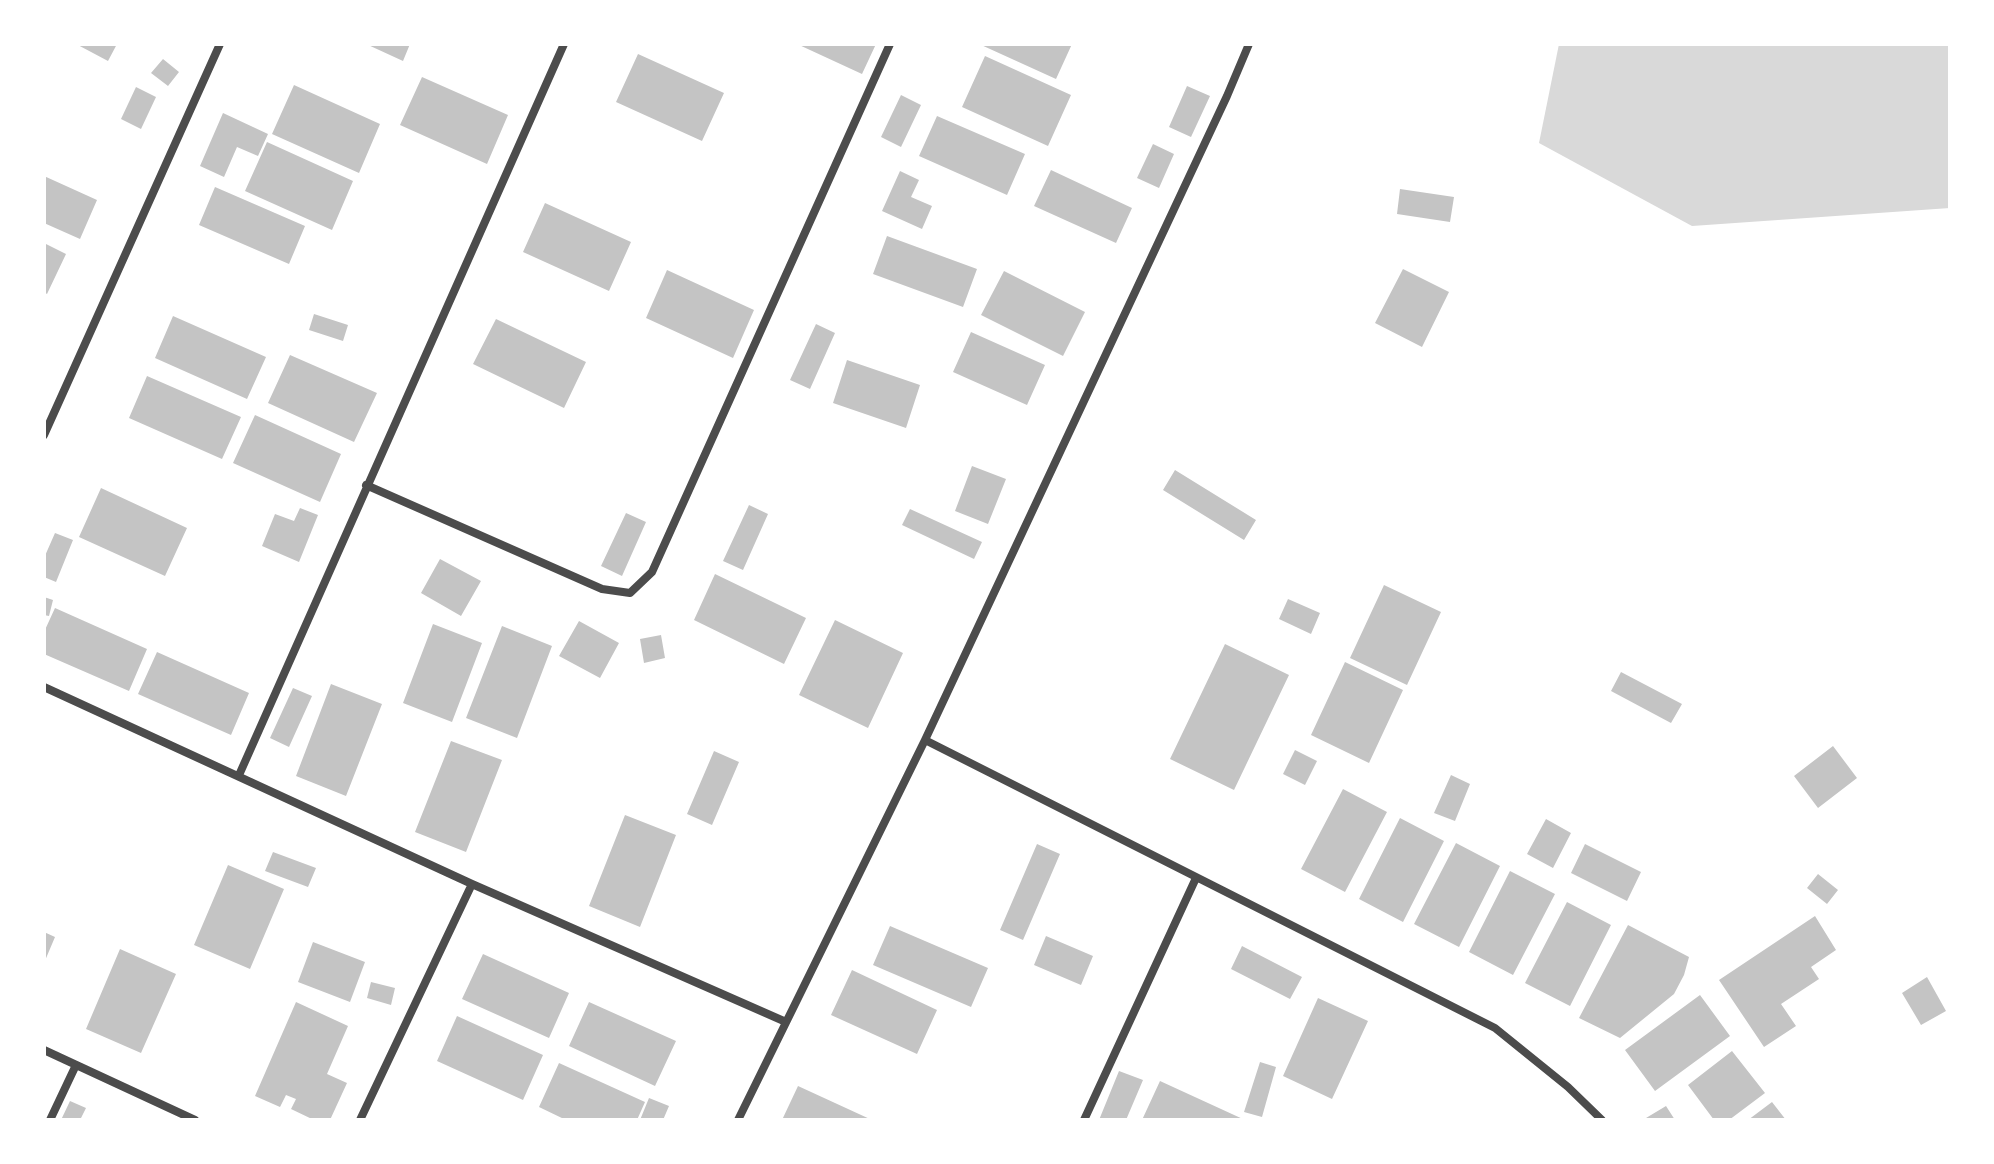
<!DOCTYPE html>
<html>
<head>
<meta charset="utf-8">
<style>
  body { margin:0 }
  #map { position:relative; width:1994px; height:1164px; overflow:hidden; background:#fff; font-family:"Work Sans",sans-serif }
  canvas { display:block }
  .frame { position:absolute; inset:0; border:46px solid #fff; pointer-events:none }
</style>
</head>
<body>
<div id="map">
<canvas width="1994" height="1164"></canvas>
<div class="frame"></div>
</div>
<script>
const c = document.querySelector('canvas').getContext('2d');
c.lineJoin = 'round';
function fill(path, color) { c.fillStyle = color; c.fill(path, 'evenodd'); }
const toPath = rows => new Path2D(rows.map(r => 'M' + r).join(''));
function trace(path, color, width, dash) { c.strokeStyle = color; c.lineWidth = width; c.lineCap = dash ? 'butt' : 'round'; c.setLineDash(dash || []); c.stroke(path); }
const water = toPath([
  [1559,44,1950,44,1950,208,1692,226,1539,143]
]);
const building = toPath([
  [76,44,117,44,108,61],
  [366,44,410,44,403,61],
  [797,44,876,44,862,74],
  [979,44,1072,44,1056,79],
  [638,54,724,93,702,141,616,102],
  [985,56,1071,95,1048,146,962,107],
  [163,59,179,72,168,86,151,73],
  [422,77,508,115,487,164,400,125],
  [294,85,380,124,359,173,272,134],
  [1187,86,1210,96,1191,137,1169,127],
  [136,87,156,97,141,129,121,119],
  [901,95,921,105,901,147,881,137],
  [223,113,268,134,258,156,237,147,224,177,200,166],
  [937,116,1025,154,1007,195,919,156],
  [267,142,353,181,332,230,245,191],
  [1153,144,1174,154,1159,188,1137,178],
  [1051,170,1132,208,1116,243,1034,206],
  [900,171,919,180,911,197,932,206,922,229,882,211],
  [44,176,97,200,80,239,44,223],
  [215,187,305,226,289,264,199,225],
  [1400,189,1454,197,1450,222,1397,214],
  [545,203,631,242,609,291,523,252],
  [887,236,977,269,963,307,873,274],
  [44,243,66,254,47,294,44,292],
  [1403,269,1449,292,1422,347,1375,323],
  [667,270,754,310,733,358,646,318],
  [1004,271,1085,312,1063,356,981,315],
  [314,314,348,325,343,341,309,330],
  [173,316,266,357,247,399,155,358],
  [496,319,586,362,564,408,473,364],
  [816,324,835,333,810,389,790,380],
  [971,332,1045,365,1027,405,953,372],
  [290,355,377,393,354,442,268,403],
  [847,360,920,385,906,428,833,403],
  [147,376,241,417,222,459,129,418],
  [255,415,341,454,320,502,233,463],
  [972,466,1006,479,988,524,955,511],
  [1175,470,1256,520,1244,540,1163,490],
  [101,488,187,528,165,576,79,537],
  [749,505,768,514,743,570,723,561],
  [300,508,318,515,299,562,262,546,275,514,294,521],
  [910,509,982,542,974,559,902,525],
  [626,513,646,522,622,576,601,566],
  [55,533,73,540,56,582,44,577,44,558],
  [440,559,481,581,461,616,421,593],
  [715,574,806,618,784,664,694,620],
  [1384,585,1441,612,1407,685,1350,658],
  [44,597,53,600,49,616,44,615],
  [1288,599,1320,613,1311,634,1279,619],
  [55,608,147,649,129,691,44,654,44,632],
  [835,620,903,653,868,728,799,695],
  [579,621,619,643,600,678,559,656],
  [433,624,482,643,452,722,403,703],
  [502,626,552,646,517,738,466,718],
  [661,635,665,658,644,663,640,639],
  [1225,644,1289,675,1234,790,1170,759],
  [157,652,249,693,231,735,138,694],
  [1345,662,1403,690,1369,763,1311,735],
  [1621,672,1682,704,1671,723,1611,691],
  [331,684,382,704,346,796,296,776],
  [293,688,312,696,289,747,270,738],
  [451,741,502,760,466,852,415,832],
  [1833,746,1857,778,1818,808,1794,776],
  [1295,750,1317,761,1305,785,1283,774],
  [714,751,739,762,712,825,687,814],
  [1451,775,1470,784,1455,821,1434,813],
  [1343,789,1387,812,1345,892,1301,869],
  [625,815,676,835,640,927,589,906],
  [1400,818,1444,841,1403,922,1359,899],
  [1546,819,1571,833,1553,868,1527,854],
  [1456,843,1500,866,1459,947,1414,924],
  [1037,844,1060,854,1023,940,1000,930],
  [1585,844,1641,872,1627,901,1571,873],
  [273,852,316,868,308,887,265,871],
  [228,865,284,889,250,969,194,945],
  [1510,871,1555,894,1513,975,1469,952],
  [1818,874,1838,890,1827,904,1807,888],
  [1567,902,1611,925,1570,1006,1525,983],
  [1815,916,1836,950,1811,967,1819,979,1781,1004,1796,1026,1764,1047,1719,980],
  [1628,925,1689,957,1684,975,1674,994,1620,1038,1579,1018],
  [890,926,988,968,971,1007,873,965],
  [44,932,55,937,44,963],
  [1046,936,1093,956,1081,985,1034,965],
  [313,942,365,962,350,1002,298,982],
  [1242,946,1302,977,1290,999,1231,969],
  [120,949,176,974,141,1053,86,1029],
  [483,954,569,993,549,1038,462,999],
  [852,970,937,1010,917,1054,831,1015],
  [1927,977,1946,1011,1921,1025,1902,993],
  [371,982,395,988,391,1005,367,998],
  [1700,995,1730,1036,1655,1091,1625,1050],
  [1318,998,1368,1021,1332,1099,1283,1076],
  [296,1002,348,1026,327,1074,347,1083,330,1120,314,1120,291,1109,296,1099,286,1095,280,1107,255,1096],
  [589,1002,676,1041,655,1086,569,1046],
  [457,1016,543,1055,523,1100,437,1061],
  [1732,1051,1765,1093,1729,1120,1714,1120,1688,1085],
  [1260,1062,1276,1067,1262,1117,1244,1112],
  [559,1063,645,1102,637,1120,566,1120,539,1107],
  [1119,1071,1143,1080,1126,1120,1099,1120],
  [1160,1081,1245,1120,1142,1120],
  [798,1086,872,1120,782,1120],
  [649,1098,669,1106,663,1120,640,1120],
  [70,1101,86,1108,80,1120,61,1120],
  [1772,1102,1786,1120,1748,1120],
  [1666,1106,1675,1120,1647,1120,1646,1118]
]);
const minor = toPath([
  [44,435,220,44],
  [366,485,602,589,630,593,652,572,890,44],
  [44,687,472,884,786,1022],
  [925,740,1495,1028,1568,1087,1602,1120],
  [239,775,564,44],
  [44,1050,195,1120],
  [50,1120,76,1065],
  [360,1120,472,884],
  [738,1120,925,740,1227,96,1249,44],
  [1084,1120,1196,878]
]);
fill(water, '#d9d9d9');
fill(building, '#c4c4c4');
trace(minor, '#4c4c4c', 8);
</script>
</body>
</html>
